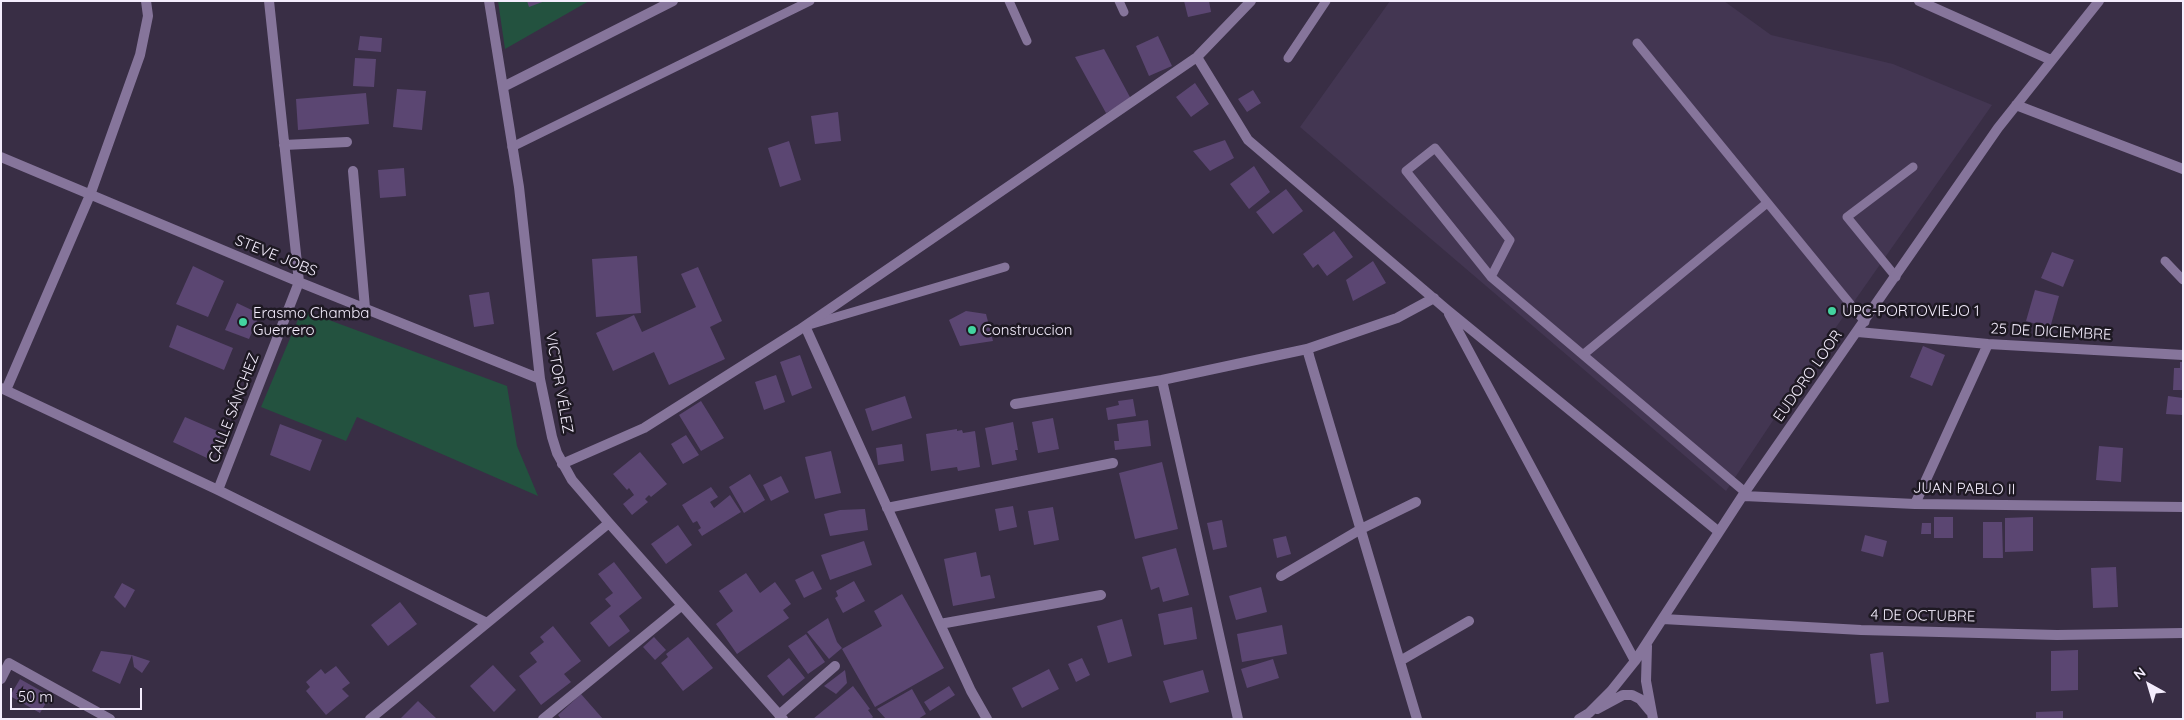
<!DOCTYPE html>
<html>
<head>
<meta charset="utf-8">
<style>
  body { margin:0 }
  #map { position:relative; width:2184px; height:720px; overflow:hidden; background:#392e45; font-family:Quicksand,sans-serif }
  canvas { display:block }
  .frame { position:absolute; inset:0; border:2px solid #f4edfd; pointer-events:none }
  .north { position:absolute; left:2124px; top:660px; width:50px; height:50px; -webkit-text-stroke:4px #1e1923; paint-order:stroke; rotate:321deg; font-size:14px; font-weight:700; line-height:20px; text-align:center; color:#f4edfd }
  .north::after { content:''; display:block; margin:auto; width:18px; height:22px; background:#f4edfd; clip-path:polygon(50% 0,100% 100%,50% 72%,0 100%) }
  .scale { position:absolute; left:10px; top:688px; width:132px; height:22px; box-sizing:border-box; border:2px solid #f4edfd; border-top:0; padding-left:6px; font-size:15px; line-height:18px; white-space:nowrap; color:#f4edfd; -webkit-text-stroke:4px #1e1923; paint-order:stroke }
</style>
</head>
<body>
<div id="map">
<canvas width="2184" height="720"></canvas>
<div class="frame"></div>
<div class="north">N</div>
<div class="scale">50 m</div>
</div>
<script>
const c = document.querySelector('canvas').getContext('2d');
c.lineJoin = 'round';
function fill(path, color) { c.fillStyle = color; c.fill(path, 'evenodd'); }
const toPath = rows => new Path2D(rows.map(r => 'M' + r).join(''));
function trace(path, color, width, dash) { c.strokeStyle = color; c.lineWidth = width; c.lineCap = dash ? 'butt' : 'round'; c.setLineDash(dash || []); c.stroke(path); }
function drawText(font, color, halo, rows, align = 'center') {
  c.font = font + ' Quicksand,sans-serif'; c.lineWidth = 5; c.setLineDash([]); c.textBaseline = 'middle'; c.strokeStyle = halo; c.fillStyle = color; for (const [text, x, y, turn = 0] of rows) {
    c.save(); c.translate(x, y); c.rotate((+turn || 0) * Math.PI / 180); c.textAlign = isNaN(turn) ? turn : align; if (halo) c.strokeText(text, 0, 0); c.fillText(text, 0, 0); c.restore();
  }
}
const built = toPath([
  [1390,1,1724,1,1771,35,1893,64,1992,105,1820,350,1726,491,1300,127]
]);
const green = toPath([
  [498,1,589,1,505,49],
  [302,310,507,386,517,446,538,496,357,417,346,441,261,407]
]);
const building = toPath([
  [527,1,545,1,529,7],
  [1184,1,1209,1,1211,12,1188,17],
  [360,36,382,38,381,52,358,50],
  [1158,36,1172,66,1149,76,1136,46],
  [1104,49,1131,99,1106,113,1075,57],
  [355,58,376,59,374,87,353,86],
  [1195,83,1209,104,1191,117,1176,97],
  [397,89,426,91,422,130,393,127],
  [1253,90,1261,103,1247,112,1238,99],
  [366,93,369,124,298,130,296,99],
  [838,112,841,141,815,144,811,116],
  [1225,140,1234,158,1210,171,1193,151],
  [789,141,801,180,780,187,768,148],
  [1254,166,1270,192,1249,209,1230,184],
  [404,168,406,196,380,198,378,170],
  [1286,189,1303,211,1273,234,1256,212],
  [1334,231,1353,257,1327,276,1318,264,1313,268,1303,254],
  [2052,252,2074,260,2063,287,2041,278],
  [637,256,641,313,596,317,592,259],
  [1373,261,1386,283,1353,301,1346,280],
  [193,266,224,281,208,317,176,304],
  [698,267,722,321,710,327,725,359,669,385,654,352,613,371,596,333,634,315,642,332,696,307,681,274],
  [2035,290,2059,296,2050,328,2026,321],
  [489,292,494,324,474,327,469,295],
  [237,303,260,314,249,339,225,330],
  [966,311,986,314,993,341,960,346,949,320],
  [177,325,233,348,224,370,169,347],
  [1923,346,1945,355,1932,386,1910,377],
  [800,355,812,388,792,396,780,362],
  [2180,362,2183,362,2183,390,2173,390,2174,368,2180,368],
  [776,375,785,402,764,410,755,382],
  [905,396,912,418,872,431,865,409],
  [2168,396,2183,398,2183,415,2166,414],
  [1133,399,1136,416,1108,420,1106,408,1119,405,1118,401],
  [701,401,724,438,701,451,679,415],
  [185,417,222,433,209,459,173,442],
  [1053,418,1059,449,1038,453,1032,422],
  [1148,420,1151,446,1115,450,1114,441,1119,441,1117,424],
  [1013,422,1018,450,1015,450,1017,460,992,465,985,428],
  [280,424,322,440,310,471,270,455],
  [957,429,957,431,962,430,963,433,975,431,980,467,958,471,957,467,931,471,926,434],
  [686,435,699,455,683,464,671,444],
  [902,444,904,461,878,465,876,448],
  [2099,446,2123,448,2121,482,2096,480],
  [831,451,841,493,815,499,805,457],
  [640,452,667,484,651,497,649,495,645,499,648,502,632,515,623,504,634,495,629,488,627,490,613,474],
  [1162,462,1178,529,1135,539,1119,473],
  [750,474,765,500,744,513,729,487],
  [781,476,789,492,771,501,763,485],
  [711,487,718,497,710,502,714,508,730,495,741,512,702,536,698,530,701,528,697,521,693,523,682,505],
  [1013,506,1017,527,999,531,995,509],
  [1053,507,1059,540,1034,545,1028,511],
  [865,509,868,530,830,536,824,514,840,510],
  [1934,517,1953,517,1953,538,1934,538],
  [2033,517,2033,551,2005,552,2005,518],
  [1222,520,1227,547,1213,550,1207,523],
  [1983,522,2002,522,2003,558,1983,558],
  [1922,523,1931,523,1931,534,1921,534],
  [678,525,692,545,666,564,651,544],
  [1865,535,1887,541,1883,557,1861,551],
  [1286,536,1291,554,1277,558,1273,539],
  [864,541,872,565,830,580,821,555],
  [1176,548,1189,595,1163,602,1159,587,1151,590,1142,557],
  [976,552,981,577,990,575,995,598,953,606,944,559],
  [614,562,642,598,619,616,630,631,609,647,590,623,611,606,605,599,613,593,598,574],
  [2116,567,2118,607,2093,608,2091,568],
  [813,571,822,589,804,598,795,580],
  [746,573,760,593,775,582,791,604,783,610,789,618,737,654,716,624,733,611,719,591],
  [854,581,865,601,843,613,835,598,838,596,836,591],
  [122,583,135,590,125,608,114,597],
  [1261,587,1267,612,1236,620,1229,596],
  [902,594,944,668,875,707,842,649,882,626,874,611],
  [400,602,417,624,388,646,371,625],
  [1192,607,1197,639,1164,645,1158,614],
  [828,618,837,642,842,648,829,659,807,632],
  [1122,619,1132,656,1108,663,1097,626],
  [1282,625,1287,654,1242,662,1237,634],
  [553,626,581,661,564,674,571,682,541,705,519,676,537,662,530,653,544,642,540,637],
  [806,634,825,662,808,674,788,646],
  [654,637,666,650,655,660,643,647],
  [688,637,713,668,683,691,661,663,668,657,666,654],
  [2078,650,2078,690,2051,691,2051,651],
  [101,651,132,655,120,684,92,671],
  [1883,652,1889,702,1876,704,1870,654],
  [132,655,150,661,142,673,134,667],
  [789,658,805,678,783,696,767,676],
  [1082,658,1090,675,1076,682,1068,664],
  [1273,659,1279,678,1247,688,1241,669],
  [493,665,516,690,494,712,470,686],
  [336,666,350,683,342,689,349,696,326,715,306,691,310,687,306,682,321,669,325,674],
  [1049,669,1059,689,1022,708,1012,688],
  [845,670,847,683,836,694,824,686],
  [1203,670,1209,692,1170,703,1163,681],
  [20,679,50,696,40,713,10,696],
  [853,686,870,709,868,710,873,717,871,719,813,719],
  [949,686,955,695,930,711,924,702],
  [912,689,926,714,918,719,886,719,877,709],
  [581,694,603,719,561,719,558,715],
  [418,701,437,719,400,719],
  [2063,711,2063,719,2036,719,2036,712]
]);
const lane = toPath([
  [1009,1,1027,41],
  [1119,1,1124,12],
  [1637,43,1865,322],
  [1288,58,1326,1],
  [512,147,810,1],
  [2165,261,2183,280],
  [1491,277,1510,240,1435,148,1406,171,1491,277,1745,492],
  [1896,277,1847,217,1913,167],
  [809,325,1005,267],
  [1584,354,1767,203]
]);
const street = toPath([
  [489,1,519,187,540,379,552,437,557,453,572,480,609,523,783,719],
  [1919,1,2051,60],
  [1197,57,1248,140,1446,309,1719,532],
  [503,87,673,1],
  [2016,105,2183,169],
  [284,145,347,142],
  [1,157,299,282,540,379],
  [353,171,365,308],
  [1449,314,1635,661],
  [805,326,940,624,971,691,987,719],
  [1858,332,1988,344,2183,355],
  [1162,380,1238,719],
  [1,388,218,490,487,623],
  [6,390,90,195,140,55,148,16,146,1],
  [1015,404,1162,380,1307,349,1309,355],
  [562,464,644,428,799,330,1197,57,1251,1],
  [218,490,299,282,269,1],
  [1744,496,1915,504,2183,507],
  [1915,504,1988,344],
  [887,508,1113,463],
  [1281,576,1361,529,1416,502],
  [1663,619,1861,630,2057,635,2183,633],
  [940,624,1101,595],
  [1647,646,1646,681,1653,719],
  [1400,661,1469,621],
  [1,679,9,663,110,719],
  [1597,709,1623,695,1632,695,1640,699,1650,711],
  [779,715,835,666],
  [370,719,609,523],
  [543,719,681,606],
  [1417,719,1307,349,1397,318,1434,298],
  [1579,719,1589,713,1611,691,1635,661,1745,492,1998,128,2099,1]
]);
const markers = [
  [1832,311,5,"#43d4a0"],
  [243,322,5,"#43d4a0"],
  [972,330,5,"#43d4a0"]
];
const streetNames = [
  ["STEVE JOBS",276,256,22],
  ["25 DE DICIEMBRE",2051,332,3],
  ["EUDORO LOOR",1808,376,-55],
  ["VICTOR VÉLEZ",559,383,80],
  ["CALLE SÁNCHEZ",234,408,-69],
  ["JUAN PABLO II",1964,489,1],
  ["4 DE OCTUBRE",1923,616,1]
];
const poiNames = [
  ["UPC-PORTOVIEJO 1",1842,311],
  ["Erasmo Chamba",253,313],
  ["Guerrero",253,330],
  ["Construccion",982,330]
];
fill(built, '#433652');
fill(green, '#23523f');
fill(building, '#5b4672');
trace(lane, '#86759b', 9);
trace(street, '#86759b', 10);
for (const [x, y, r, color] of markers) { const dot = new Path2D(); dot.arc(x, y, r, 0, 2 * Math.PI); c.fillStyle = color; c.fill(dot); trace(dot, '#1e1923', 2); }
drawText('15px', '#f4edfd', '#1e1923', streetNames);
drawText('15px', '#f4edfd', '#1e1923', poiNames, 'left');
</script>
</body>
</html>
